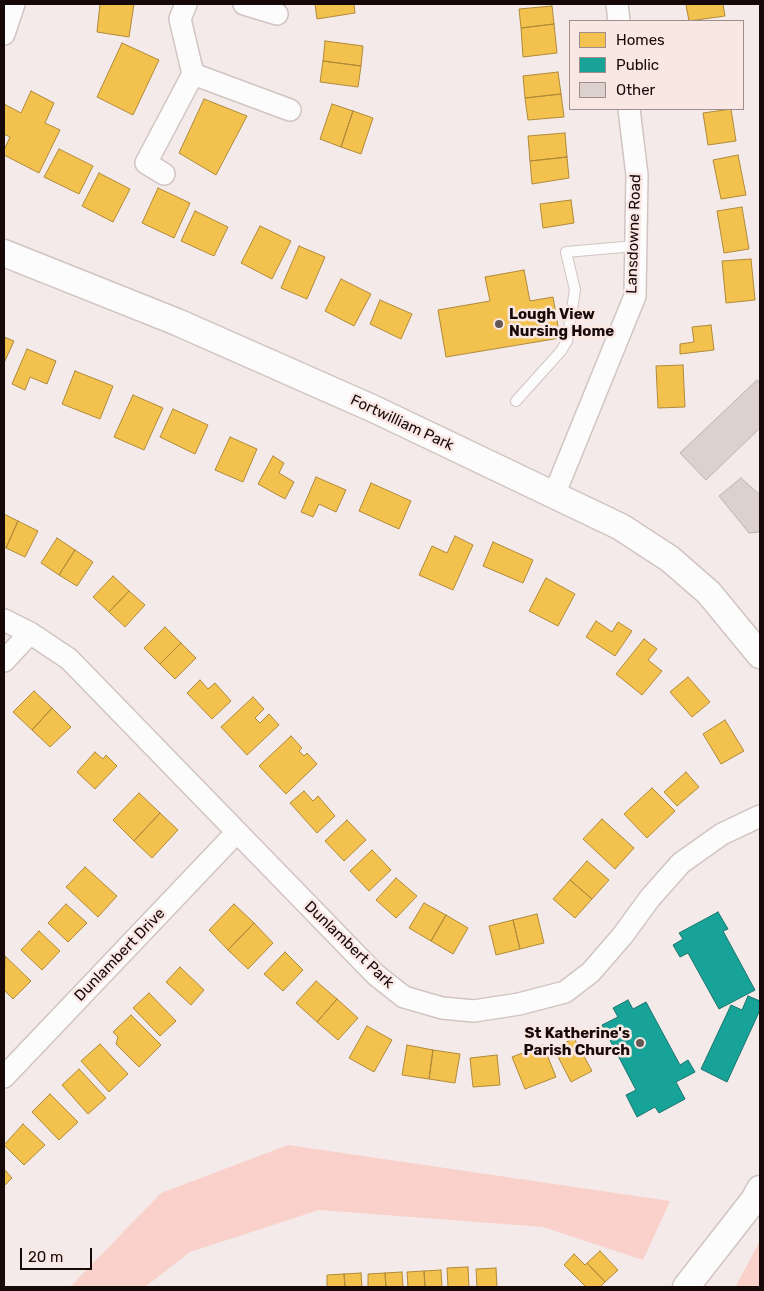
<!DOCTYPE html>
<html>
<head>
<meta charset="utf-8">
<style>
  body { margin:0 }
  #map { position:relative; width:764px; height:1291px; overflow:hidden; background:#f4eae9; font-family:Rubik,sans-serif }
  canvas { display:block }
  .frame { position:absolute; inset:0; border:5px solid #170907; pointer-events:none }
  .legend { position:absolute; left:569px; top:20px; width:175px; height:90px; box-sizing:border-box; background:#f9e7e4; border:1px solid #9f8e8c; margin:0; padding:6px 9px; list-style:none; font-size:15px; color:#170907 }
  .legend li { display:flex; align-items:center; gap:10px; height:25px }
  .legend b { width:25px; border:1px solid #9f8e8c }
  .scale { position:absolute; left:20px; top:1248px; width:72px; height:22px; box-sizing:border-box; border:2px solid #170907; border-top:0; padding-left:6px; font-size:15px; line-height:18px; white-space:nowrap; color:#170907; -webkit-text-stroke:4px #f9e7e4; paint-order:stroke }
</style>
</head>
<body>
<div id="map">
<canvas width="764" height="1291"></canvas>
<div class="frame"></div>
<ul class="legend">
<li><b style="height:14px;background:#f2c14e"></b>Homes</li>
<li><b style="height:14px;background:#17a398"></b>Public</li>
<li><b style="height:14px;background:#ddd1ce"></b>Other</li>
</ul>
<div class="scale">20 m</div>
</div>
<script>
const c = document.querySelector('canvas').getContext('2d');
c.lineJoin = 'round';
function fill(path, color) { c.fillStyle = color; c.fill(path, 'evenodd'); }
const toPath = rows => new Path2D(rows.map(r => 'M' + r).join(''));
function trace(path, color, width, dash) { c.strokeStyle = color; c.lineWidth = width; c.lineCap = dash ? 'butt' : 'round'; c.setLineDash(dash || []); c.stroke(path); }
function drawText(font, color, halo, rows, align = 'center') {
  c.font = font + ' Rubik,sans-serif'; c.lineWidth = 5; c.setLineDash([]); c.textBaseline = 'middle'; c.strokeStyle = halo; c.fillStyle = color; for (const [text, x, y, turn = 0] of rows) {
    c.save(); c.translate(x, y); c.rotate((+turn || 0) * Math.PI / 180); c.textAlign = isNaN(turn) ? turn : align; if (halo) c.strokeText(text, 0, 0); c.fillText(text, 0, 0); c.restore();
  }
}
const green = toPath([
  [288,1145,670,1201,643,1260,543,1227,319,1210,190,1252,145,1287,70,1287,161,1193],
  [760,1241,760,1287,737,1287,737,1284]
]);
const homes = toPath([
  [100,4,134,4,129,37,97,32,100,4],
  [315,4,354,4,355,13,317,19,315,4],
  [691,4,723,4,725,16,689,21,686,5,691,4],
  [552,6,554,24,521,28,519,9,552,6],
  [554,24,557,53,523,57,521,28,554,24],
  [325,41,363,46,361,66,323,61,325,41],
  [122,43,159,60,133,115,97,97,122,43],
  [323,61,361,66,358,87,320,82,323,61],
  [558,72,561,94,525,98,523,76,558,72],
  [31,91,54,103,45,123,60,130,39,173,4,155,4,150,10,137,4,134,4,104,21,113,31,91],
  [561,94,564,117,528,120,525,98,561,94],
  [204,99,247,116,216,175,179,153,204,99],
  [332,104,353,111,341,147,320,139,332,104],
  [731,109,736,141,708,145,703,113,731,109],
  [353,111,373,118,361,154,341,147,353,111],
  [565,133,567,157,530,161,528,136,565,133],
  [59,149,93,166,79,194,44,177,59,149],
  [738,155,746,195,721,199,713,160,738,155],
  [567,157,569,178,532,184,530,161,567,157],
  [99,173,130,189,113,222,82,206,99,173],
  [158,188,190,203,174,238,142,223,158,188],
  [571,200,574,223,543,228,540,204,571,200],
  [742,207,749,249,724,253,717,211,742,207],
  [195,211,228,227,214,256,181,241,195,211],
  [260,226,291,241,272,279,241,263,260,226],
  [299,246,325,257,307,299,281,288,299,246],
  [751,259,755,300,726,303,722,261,751,259],
  [524,270,530,301,553,297,560,338,446,357,438,310,490,301,485,277,524,270],
  [341,279,371,294,354,326,325,311,341,279],
  [380,300,412,314,401,339,370,324,380,300],
  [711,325,714,350,680,354,680,344,694,342,692,327,711,325],
  [4,337,14,341,4,363,4,337],
  [27,349,56,361,47,384,30,377,25,390,12,384,27,349],
  [683,365,685,407,658,408,656,366,683,365],
  [75,371,113,386,100,419,62,404,75,371],
  [133,395,163,408,144,450,114,437,133,395],
  [173,409,208,425,195,454,160,437,173,409],
  [230,437,257,449,243,482,215,470,230,437],
  [273,456,284,463,279,473,294,482,285,499,258,484,273,456],
  [316,477,346,490,336,512,319,504,313,517,301,512,316,477],
  [371,483,411,501,399,529,359,511,371,483],
  [4,514,18,521,6,548,4,547,4,514],
  [18,521,38,531,25,557,6,548,18,521],
  [455,536,473,545,453,590,419,575,432,546,447,553,455,536],
  [57,538,75,550,59,575,41,563,57,538],
  [493,542,533,560,523,583,483,566,493,542],
  [75,550,93,562,77,586,59,575,75,550],
  [113,576,129,591,109,612,93,597,113,576],
  [546,578,575,594,558,626,529,611,546,578],
  [129,591,145,605,125,627,109,612,129,591],
  [596,621,612,632,618,622,632,631,615,656,586,637,596,621],
  [165,627,181,643,160,664,144,648,165,627],
  [644,639,657,649,648,660,662,671,642,695,616,674,644,639],
  [181,643,196,658,175,679,160,664,181,643],
  [688,677,710,702,692,717,670,692,688,677],
  [200,680,208,689,215,683,231,701,212,719,187,693,200,680],
  [34,691,52,708,32,730,13,712,34,691],
  [253,697,264,709,255,718,260,723,269,714,279,725,247,755,221,727,253,697],
  [52,708,71,727,50,747,32,730,52,708],
  [725,720,744,751,721,764,703,734,725,720],
  [291,736,302,748,299,751,304,756,307,753,317,764,286,794,259,766,291,736],
  [95,752,103,759,106,755,117,766,95,789,77,772,95,752],
  [686,772,699,787,677,806,664,792,686,772],
  [652,788,675,811,647,838,624,814,652,788],
  [304,791,313,801,318,796,335,816,317,833,290,803,304,791],
  [139,793,160,813,134,841,113,820,139,793],
  [160,813,178,830,152,858,134,841,160,813],
  [602,819,634,848,615,869,583,839,602,819],
  [347,820,366,840,344,861,325,841,347,820],
  [372,850,391,870,369,891,350,871,372,850],
  [587,861,609,880,592,899,570,880,587,861],
  [85,867,117,896,98,917,66,887,85,867],
  [396,878,417,896,396,918,376,900,396,878],
  [570,880,592,899,575,918,553,899,570,880],
  [424,903,446,915,431,941,409,928,424,903],
  [66,904,87,923,68,942,48,923,66,904],
  [234,904,254,923,228,950,209,930,234,904],
  [537,914,544,943,520,949,513,920,537,914],
  [446,915,468,928,453,954,431,941,446,915],
  [513,920,520,949,496,955,489,926,513,920],
  [254,923,273,943,248,969,228,950,254,923],
  [39,931,60,951,42,970,21,950,39,931],
  [285,952,303,970,283,991,264,974,285,952],
  [5,956,31,981,13,999,4,990,5,956],
  [180,967,204,990,191,1005,166,982,180,967],
  [316,981,337,999,317,1022,296,1003,316,981],
  [149,993,176,1021,160,1036,133,1008,149,993],
  [337,999,358,1018,338,1040,317,1022,337,999],
  [131,1015,161,1045,139,1067,116,1044,118,1037,113,1032,131,1015],
  [367,1026,392,1040,374,1072,349,1058,367,1026],
  [574,1038,592,1071,571,1082,554,1049,574,1038],
  [100,1044,128,1074,109,1092,81,1061,100,1044],
  [407,1045,433,1050,429,1079,402,1075,407,1045],
  [543,1045,556,1077,525,1089,512,1057,543,1045],
  [433,1050,460,1054,455,1083,429,1079,433,1050],
  [497,1055,500,1085,473,1087,470,1058,497,1055],
  [79,1069,106,1098,88,1114,62,1085,79,1069],
  [50,1094,78,1122,59,1140,32,1112,50,1094],
  [23,1124,45,1145,24,1165,4,1145,23,1124],
  [4,1169,12,1178,4,1186,4,1169],
  [600,1251,618,1270,605,1282,587,1263,600,1251],
  [574,1254,585,1265,587,1263,605,1282,600,1287,586,1287,564,1265,574,1254],
  [468,1267,469,1287,448,1287,447,1268,468,1267],
  [496,1268,497,1287,477,1287,476,1269,496,1268],
  [441,1270,442,1287,425,1287,424,1271,441,1270],
  [424,1271,425,1287,408,1287,407,1272,424,1271],
  [402,1272,403,1287,386,1287,385,1273,402,1272],
  [361,1273,362,1287,345,1287,344,1274,361,1273],
  [385,1273,386,1287,368,1287,368,1274,385,1273],
  [344,1274,345,1287,327,1287,327,1275,344,1274]
]);
const public = toPath([
  [718,912,728,929,723,931,755,990,719,1009,688,953,680,957,673,945,683,939,679,933,718,912],
  [748,996,760,1001,760,1010,727,1082,701,1069,731,1005,742,1010,748,996],
  [628,1000,633,1009,646,1002,680,1065,688,1060,695,1072,676,1082,685,1099,659,1113,655,1107,637,1117,626,1095,636,1090,602,1025,618,1017,613,1008,628,1000]
]);
const building = toPath([
  [757,380,760,383,760,428,706,480,680,453,757,380],
  [741,478,760,495,760,532,749,533,719,496,741,478]
]);
const service = toPath([
  [516,401,561,351,567,341,575,290,566,252,635,246]
]);
const minor = toPath([
  [244,4,277,14],
  [617,4,619,21],
  [4,34,14,4],
  [193,74,290,110],
  [164,174,146,163,193,74,180,19,186,4],
  [554,495,635,296,637,175,629,109],
  [4,620,30,633,69,659,376,975,404,997,442,1008,474,1011,519,1004,565,992,591,972,623,935,650,898,681,863,722,834,760,816],
  [4,661,30,633],
  [4,1077,237,832]
]);
const tertiary = toPath([
  [4,253,177,322,374,409,621,527,670,559,709,593,760,655],
  [686,1287,754,1200,760,1189]
]);
const markers = [
  [499,324,5,"#645856"],
  [640,1043,5,"#645856"]
];
const streetNames = [
  ["Lansdowne Road",634,234,-88],
  ["Fortwilliam Park",402,423,25],
  ["Dunlambert Park",349,945,44],
  ["Dunlambert Drive",120,955,-46]
];
const poiNames = [
  ["Lough View",509,315],
  ["Nursing Home",509,332],
  ["St Katherine's",630,1034,"right"],
  ["Parish Church",630,1051,"right"]
];
fill(green, '#f9d1ca');
fill(homes, '#f2c14e');
trace(homes, '#b08a39', 1);
fill(public, '#17a398');
trace(public, '#17756c', 1);
fill(building, '#ddd1ce');
trace(building, '#beb1af', 1);
trace(service, '#d1c4c2', 12);
trace(minor, '#d1c4c2', 24);
trace(tertiary, '#d1c4c2', 29);
trace(service, '#fdfcfc', 10);
trace(minor, '#fdfcfc', 21);
trace(tertiary, '#fdfcfc', 26);
for (const [x, y, r, color] of markers) { const dot = new Path2D(); dot.arc(x, y, r, 0, 2 * Math.PI); c.fillStyle = color; c.fill(dot); trace(dot, '#f9e7e4', 2); }
drawText('15px', '#170907', '#f9e7e4', streetNames);
drawText('bold 15px', '#170907', '#f9e7e4', poiNames, 'left');
</script>
</body>
</html>
